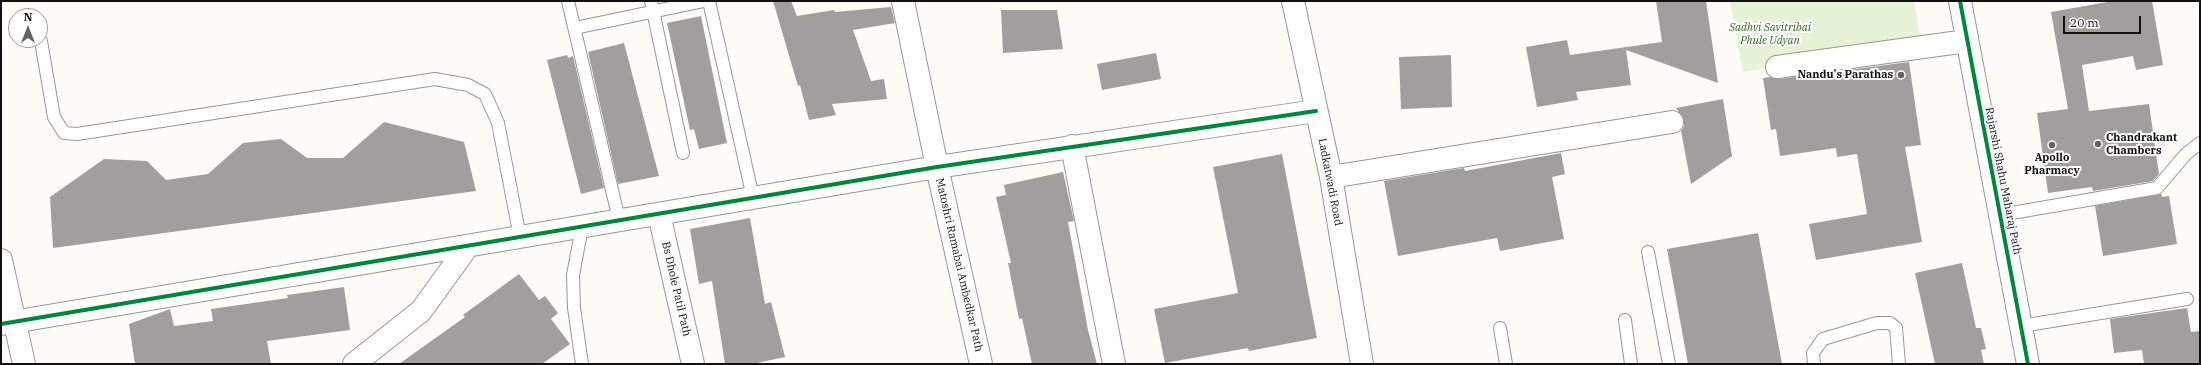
<!DOCTYPE html>
<html>
<head>
<meta charset="utf-8">
<style>
  body { margin:0 }
  #map { position:relative; width:2201px; height:365px; overflow:hidden; background:#fdfcf7; font-family:"IBM Plex Serif",serif }
  canvas { display:block }
  .frame { position:absolute; inset:0; border:2px solid #111; pointer-events:none }
  .north { position:absolute; left:8px; top:8px; width:40px; height:40px; box-sizing:border-box; background:#fff; border:1px solid #a0a0a0; border-radius:50%; rotate:0deg; font-size:11px; font-weight:700; line-height:16px; text-align:center; color:#111 }
  .north::after { content:''; display:block; margin:auto; width:14px; height:18px; background:#646362; clip-path:polygon(50% 0,100% 100%,50% 72%,0 100%) }
  .scale { position:absolute; left:2063px; top:16px; width:78px; height:18px; box-sizing:border-box; border:2px solid #111; border-top:0; padding-left:5px; font-size:12px; line-height:14px; white-space:nowrap; color:#111; -webkit-text-stroke:3px #fff; paint-order:stroke }
</style>
</head>
<body>
<div id="map">
<canvas width="2201" height="365"></canvas>
<div class="frame"></div>
<div class="north">N</div>
<div class="scale">20 m</div>
</div>
<script>
const c = document.querySelector('canvas').getContext('2d');
c.lineJoin = 'round';
function fill(path, color) { c.fillStyle = color; c.fill(path, 'evenodd'); }
const toPath = rows => new Path2D(rows.map(r => 'M' + r).join(''));
function trace(path, color, width, dash) { c.strokeStyle = color; c.lineWidth = width; c.lineCap = dash ? 'butt' : 'round'; c.setLineDash(dash || []); c.stroke(path); }
function drawText(font, color, halo, rows, align = 'center') {
  c.font = font + ' "IBM Plex Serif",serif'; c.lineWidth = 4; c.setLineDash([]); c.textBaseline = 'middle'; c.strokeStyle = halo; c.fillStyle = color; for (const [text, x, y, turn = 0] of rows) {
    c.save(); c.translate(x, y); c.rotate((+turn || 0) * Math.PI / 180); c.textAlign = isNaN(turn) ? turn : align; if (halo) c.strokeText(text, 0, 0); c.fillText(text, 0, 0); c.restore();
  }
}
const green = toPath([
  [1730,1,1914,1,1921,41,1743,72]
]);
const building = toPath([
  [773,1,791,1,797,16,834,10,835,12,891,7,895,23,853,30,871,81,884,79,887,99,832,104,836,115,809,120,800,85,798,86],
  [1656,1,1706,1,1718,83,1626,50,1631,85,1576,92,1578,100,1537,107,1526,47,1567,40,1570,55,1662,42],
  [2113,1,2152,1,2163,65,2136,70,2133,56,2082,65,2089,111,2149,104,2159,174,2153,181,2093,191,2092,187,2048,193,2037,113,2068,109,2051,12],
  [1001,10,1057,10,1063,49,1003,53],
  [701,16,727,143,699,149,694,129,690,130,667,23],
  [624,43,659,176,618,184,588,52],
  [1156,53,1161,79,1102,90,1097,64],
  [567,55,568,58,573,56,604,188,581,194,547,60],
  [1451,55,1452,107,1401,109,1399,57],
  [1909,62,1921,145,1905,147,1922,242,1816,260,1809,224,1867,214,1857,154,1837,157,1836,148,1780,156,1776,129,1771,130,1763,78,1770,77,1779,79],
  [1723,99,1732,156,1691,184,1681,131,1684,126,1684,120,1676,108],
  [384,122,464,142,476,191,53,248,50,197,104,159,147,161,166,180,208,174,243,143,281,139,307,158,343,158],
  [1561,153,1565,174,1552,177,1564,239,1500,251,1497,238,1398,256,1384,181,1464,168,1465,171],
  [1282,154,1317,338,1249,351,1248,348,1165,363,1154,309,1238,293,1213,167],
  [1063,172,1074,221,1068,222,1088,330,1097,364,1032,364,1022,318,1019,319,1008,263,1011,263,996,197,1006,195,1004,185],
  [2161,194,2162,197,2169,196,2177,244,2103,256,2095,206],
  [750,218,765,304,771,302,785,357,752,364,725,364,712,281,699,284,690,229],
  [1758,233,1782,364,1688,364,1667,249],
  [1962,263,1976,328,1981,328,1986,349,1981,350,1984,364,1935,364,1915,273],
  [519,274,539,300,545,296,558,313,551,319,570,344,542,364,399,364,465,317,463,315],
  [344,287,350,330,267,341,271,364,135,364,129,324,170,309,174,326,213,321,211,309,288,298,287,295],
  [2187,308,2191,332,2200,331,2200,364,2144,364,2142,350,2114,353,2110,319]
]);
const lane = toPath([
  [568,1,619,220],
  [651,1,683,153],
  [709,1,753,198],
  [575,28,704,1],
  [41,41,54,117,64,133,77,134,435,79,468,85,485,94,498,123,520,237],
  [2000,215,2157,188,2186,154,2200,143],
  [582,227,573,275,574,308,582,364],
  [1648,252,1669,364],
  [1625,320,1631,364],
  [2021,326,2187,299],
  [1500,328,1506,364],
  [1814,364,1813,353,1823,339,1877,323,1890,323,1896,328,1899,364]
]);
const street = toPath([
  [903,1,937,167,981,364],
  [1293,1,1331,177,1362,364],
  [1960,1,2028,364],
  [1777,67,1967,41],
  [1072,146,1114,364],
  [1331,177,1672,122],
  [659,214,693,364],
  [1,260,24,364],
  [1,324,937,167,1316,111],
  [354,364,421,311,468,246]
]);
const cycleway = toPath([
  [1960,1,2028,364],
  [1,324,937,167,1316,111]
]);
const markers = [
  [1901,75,4,"#646362"],
  [2098,144,4,"#646362"],
  [2052,145,4,"#646362"]
];
const parkNames = [
  ["Sadhvi Savitribai",1770,28],
  ["Phule Udyan",1770,41]
];
const poiNames = [
  ["Nandu's Parathas",1893,75],
  ["Chandrakant",2106,138,"left"],
  ["Chambers",2106,151,"left"],
  ["Apollo",2052,158,"center"],
  ["Pharmacy",2052,171,"center"]
];
const streetNames = [
  ["Rajarshi Shahu Maharaj Path",2003,181,79],
  ["Ladkatwadi Road",1330,182,79],
  ["Matoshri Ramabai Ambedkar Path",959,265,77],
  ["Bs Dhole Patil Path",676,289,77]
];
fill(green, '#e7f3d7');
fill(building, '#a19f9c');
trace(lane, '#979795', 14);
trace(street, '#979795', 24);
trace(lane, '#fffffe', 12);
trace(street, '#fffffe', 22);
trace(cycleway, '#00873e', 4);
for (const [x, y, r, color] of markers) { const dot = new Path2D(); dot.arc(x, y, r, 0, 2 * Math.PI); c.fillStyle = color; c.fill(dot); trace(dot, '#fff', 1.5); }
drawText('italic 11px', '#2f6b1f', '#fff', parkNames);
drawText('bold 11px', '#111', '#fff', poiNames, 'right');
drawText('11px', '#111', '#fff', streetNames);
</script>
</body>
</html>
